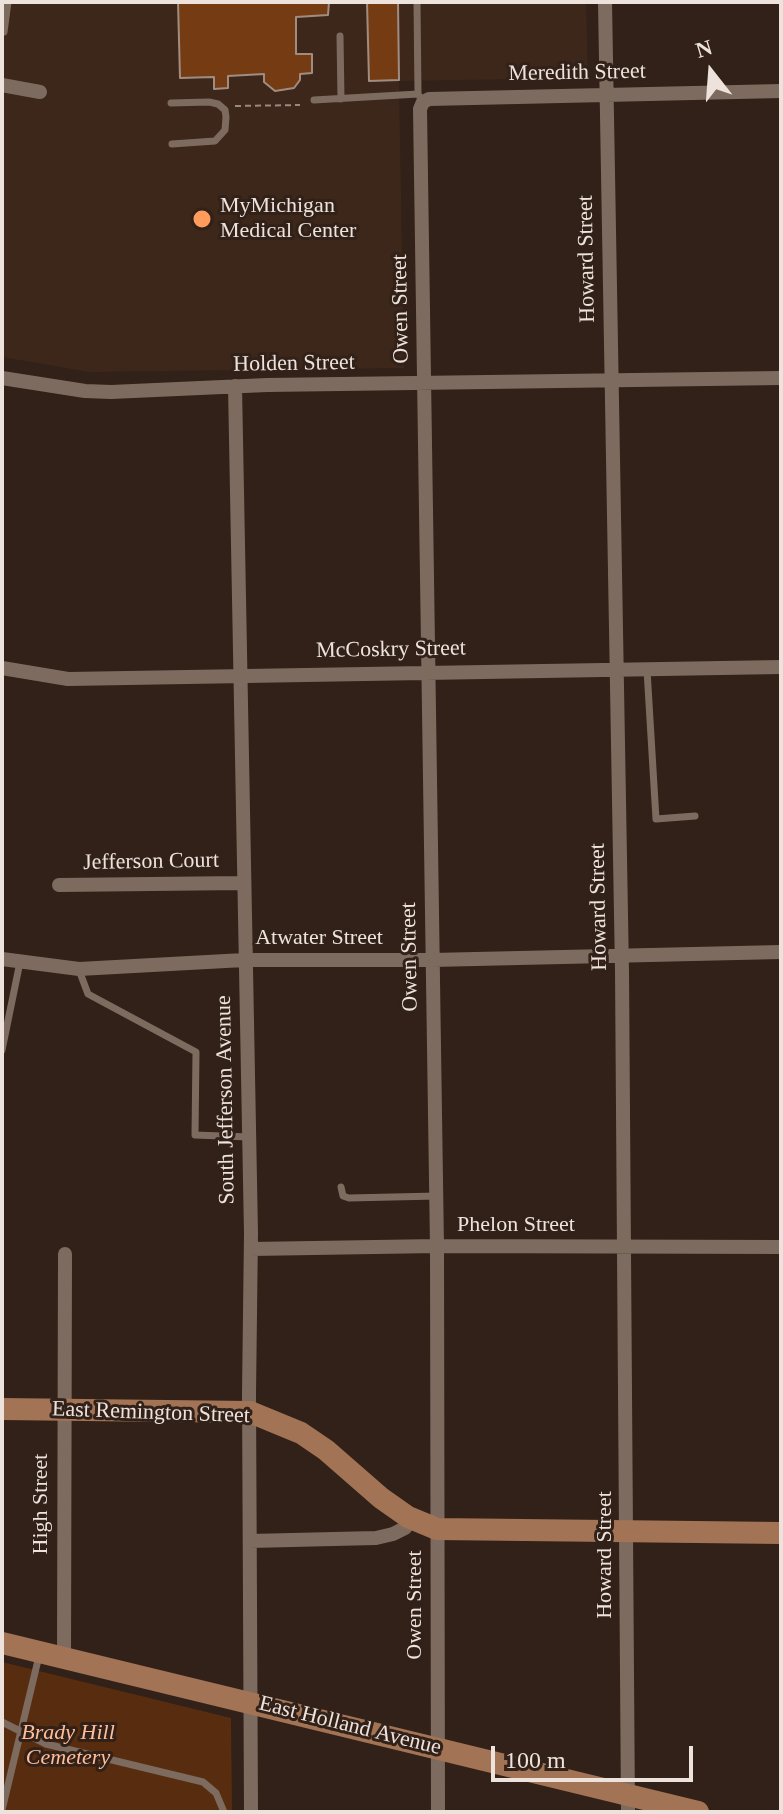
<!DOCTYPE html>
<html>
<head>
<meta charset="utf-8">
<style>
  body { margin:0 }
  #map { position:relative; width:783px; height:1814px; overflow:hidden; background:#312118; font-family:Georgia,serif }
  canvas { display:block }
  .frame { position:absolute; inset:0; border:4px solid #ede2dc; pointer-events:none }
  .north { position:absolute; left:671px; top:32px; width:80px; height:80px; -webkit-text-stroke:6px #312118; paint-order:stroke; rotate:343deg; font-size:22px; font-weight:700; line-height:32px; text-align:center; color:#ede2dc }
  .north::after { content:''; display:block; margin:auto; width:28px; height:36px; background:#ede2dc; clip-path:polygon(50% 0,100% 100%,50% 72%,0 100%) }
  .scale { position:absolute; left:491px; top:1746px; width:202px; height:36px; box-sizing:border-box; border:4px solid #ede2dc; border-top:0; padding-left:10px; font-size:24px; line-height:28px; white-space:nowrap; color:#ede2dc; -webkit-text-stroke:6px #312118; paint-order:stroke }
</style>
</head>
<body>
<div id="map">
<canvas width="783" height="1814"></canvas>
<div class="frame"></div>
<div class="north">N</div>
<div class="scale">100 m</div>
</div>
<script>
const c = document.querySelector('canvas').getContext('2d');
c.lineJoin = 'round';
function fill(path, color) { c.fillStyle = color; c.fill(path, 'evenodd'); }
const toPath = rows => new Path2D(rows.map(r => 'M' + r).join(''));
function trace(path, color, width, dash) { c.strokeStyle = color; c.lineWidth = width; c.lineCap = dash ? 'butt' : 'round'; c.setLineDash(dash || []); c.stroke(path); }
function drawText(font, color, halo, rows, align = 'center') {
  c.font = font + ' Georgia,serif'; c.lineWidth = 6; c.setLineDash([]); c.textBaseline = 'middle'; c.strokeStyle = halo; c.fillStyle = color; for (const [text, x, y, turn = 0] of rows) {
    c.save(); c.translate(x, y); c.rotate((+turn || 0) * Math.PI / 180); c.textAlign = isNaN(turn) ? turn : align; if (halo) c.strokeText(text, 0, 0); c.fillText(text, 0, 0); c.restore();
  }
}
const built = toPath([
  [8,2,586,2,588,78,399,81,404,368,89,372,2,357,2,48]
]);
const green = toPath([
  [2,1662,231,1718,232,1812,2,1812]
]);
const building = toPath([
  [178,2,329,2,328,15,296,17,296,54,312,54,312,73,300,74,300,80,294,88,275,91,264,82,264,74,228,76,228,88,214,89,214,77,180,78,178,2],
  [367,2,398,2,399,80,369,81,367,2]
]);
const path = toPath([
  [235,106,300,105]
]);
const service = toPath([
  [417,2,418,94],
  [4,32,8,2],
  [340,36,341,99],
  [314,100,418,94,423,102],
  [171,103,209,102,218,104,225,110,226,117,225,130,215,141,172,144],
  [647,670,656,819,695,816],
  [79,970,88,994,196,1052,195,1135,250,1137],
  [2,1050,20,962],
  [341,1187,343,1196,349,1198,437,1196],
  [2,1722,46,1744,203,1782,216,1793,224,1812],
  [2,1810,39,1656]
]);
const minor = toPath([
  [605,2,622,971,628,1812],
  [2,85,40,92],
  [2,378,85,391,111,392,267,385,781,378],
  [235,386,251,1233,249,1394,251,1812],
  [2,668,68,679,781,667],
  [59,885,243,883],
  [2,959,79,969,244,960,432,960,781,952],
  [251,1249,437,1246,781,1247],
  [250,1541,376,1538,393,1534,405,1528,412,1518],
  [64,1658,65,1254],
  [438,1812,437,1246,420,109,423,102,429,99,781,91]
]);
const secondary = toPath([
  [2,1409,250,1412,301,1433,326,1450,381,1498,408,1517,437,1529,781,1533],
  [2,1643,698,1812]
]);
const markers = [
  [202,219,10,"#ff9b5b"]
];
const streetNames = [
  ["Meredith Street",577,73,-1],
  ["Howard Street",587,259,-91],
  ["Owen Street",401,309,-91],
  ["Holden Street",294,364,-1],
  ["McCoskry Street",391,650,-1],
  ["Jefferson Court",151,862,-1],
  ["Howard Street",599,907,-91],
  ["Atwater Street",319,938],
  ["Owen Street",410,957,-91],
  ["South Jefferson Avenue",226,1100,-91],
  ["Phelon Street",516,1225],
  ["East Remington Street",151,1413,2],
  ["High Street",41,1504,-90],
  ["Howard Street",605,1555,-90],
  ["Owen Street",415,1605,-90],
  ["East Holland Avenue",350,1726,14]
];
const poiNames = [
  ["MyMichigan",220,206],
  ["Medical Center",220,231]
];
const parkNames = [
  ["Brady Hill",68,1733],
  ["Cemetery",68,1758]
];
fill(built, '#3d271b');
fill(green, '#582d0f');
fill(building, '#753c13');
trace(building, '#a08c81', 2);
trace(path, '#988a83', 2, [6, 4]);
trace(service, '#7e6b60', 7);
trace(minor, '#7e6b60', 14);
trace(secondary, '#a27354', 22);
for (const [x, y, r, color] of markers) { const dot = new Path2D(); dot.arc(x, y, r, 0, 2 * Math.PI); c.fillStyle = color; c.fill(dot); trace(dot, '#312118', 3); }
drawText('22px', '#ede2dc', '#312118', streetNames);
drawText('22px', '#ede2dc', '#312118', poiNames, 'left');
drawText('italic 22px', '#ffbe99', '#312118', parkNames);
</script>
</body>
</html>
